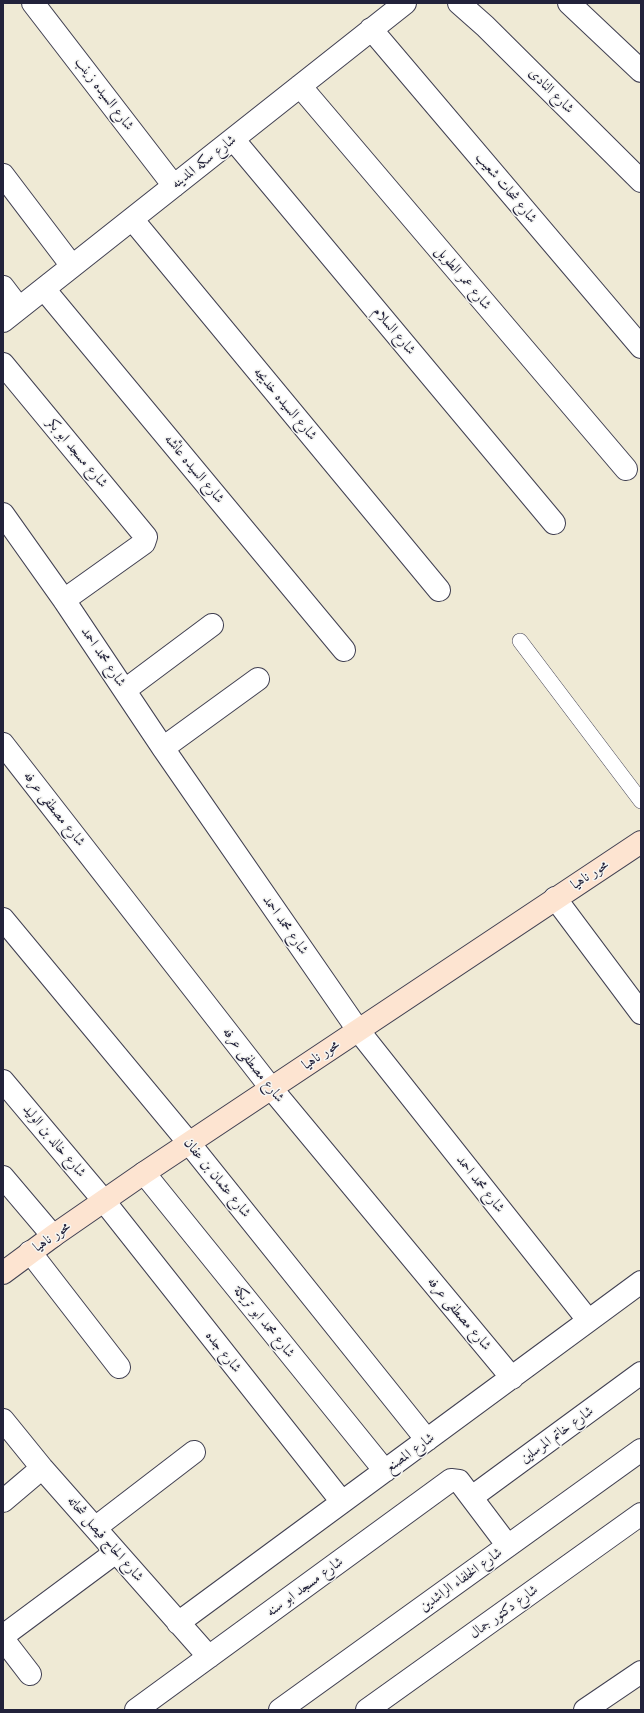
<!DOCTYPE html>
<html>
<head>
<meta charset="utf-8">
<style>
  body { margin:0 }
  #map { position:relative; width:644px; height:1713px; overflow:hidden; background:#efead5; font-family:"Old Standard TT",serif }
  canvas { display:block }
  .frame { position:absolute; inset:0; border:4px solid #22223b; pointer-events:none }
</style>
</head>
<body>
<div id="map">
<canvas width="644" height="1713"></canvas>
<div class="frame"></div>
</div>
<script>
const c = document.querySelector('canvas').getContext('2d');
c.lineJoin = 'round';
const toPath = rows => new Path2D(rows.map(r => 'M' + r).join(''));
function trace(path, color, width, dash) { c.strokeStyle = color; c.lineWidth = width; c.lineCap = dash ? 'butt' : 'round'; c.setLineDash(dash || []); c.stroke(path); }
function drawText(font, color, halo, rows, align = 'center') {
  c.font = font + ' "Old Standard TT",Amiri,serif'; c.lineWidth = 3; c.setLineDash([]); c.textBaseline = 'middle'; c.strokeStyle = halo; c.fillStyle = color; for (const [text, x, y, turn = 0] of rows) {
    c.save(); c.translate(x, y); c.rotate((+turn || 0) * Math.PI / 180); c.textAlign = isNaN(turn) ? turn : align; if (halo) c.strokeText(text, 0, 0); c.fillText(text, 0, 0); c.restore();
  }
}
const service = toPath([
  [520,641,641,801]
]);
const minor = toPath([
  [33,3,174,186],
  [459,3,485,26,641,181],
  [569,3,641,71],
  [371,29,641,347],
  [300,86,626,469],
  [233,139,554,523],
  [3,175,72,266],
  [132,219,439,590],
  [3,287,19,308],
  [44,289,344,650],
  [3,321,405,3],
  [3,364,146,537,144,543,64,600],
  [3,514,64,600,163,748,358,1030,588,1320],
  [125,690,212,625],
  [3,744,271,1088,512,1378],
  [163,748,258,679],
  [555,898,641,1013],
  [3,919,189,1143,427,1440],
  [3,1081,104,1201,342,1502],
  [144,1173,385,1471],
  [3,1177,53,1236],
  [30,1252,119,1367],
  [3,1420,42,1468,209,1657],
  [472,1497,641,1373],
  [3,1501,42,1468],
  [95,1528,194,1452],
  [178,1623,641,1282],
  [3,1636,116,1552],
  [3,1639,30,1674],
  [136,1710,451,1480,459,1481,508,1546],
  [280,1710,641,1450],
  [367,1710,641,1514],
  [585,1710,641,1672]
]);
const secondary = toPath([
  [3,1273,53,1236,144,1173,641,842]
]);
const streetNames = [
  ["شارع النادى",551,91,45],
  ["شارع السيده زينب",104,94,53],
  ["شارع سكه المدينه",204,162,-38],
  ["شارع شحات شعيب",506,188,50],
  ["شارع عمر الطويل",463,278,50],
  ["شارع السلام",394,331,50],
  ["شارع السيده خديجه",285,404,50],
  ["شارع مسجد ابو بكر",77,453,50],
  ["شارع السيده عائشه",194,469,50],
  ["شارع محمد احمد",103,657,56],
  ["شارع مصطفى عرفه",54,809,52],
  ["محور ناهيا",590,875,-33],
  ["شارع محمد احمد",285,925,55],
  ["محور ناهيا",321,1055,-34],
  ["شارع مصطفى عرفه",253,1065,52],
  ["شارع خالد بن الوليد",54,1141,50],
  ["شارع عثمان بن عفان",217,1178,51],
  ["شارع محمد احمد",480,1184,52],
  ["محور ناهيا",52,1237,-35],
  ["شارع مصطفى عرفه",459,1314,50],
  ["شارع محمد ابو تريكة",264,1322,51],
  ["شارع جده",223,1352,52],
  ["شارع خاتم المرسلين",557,1435,-36],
  ["شارع المصنع",410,1453,-36],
  ["شارع الحاج فيصل شحاته",105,1539,49],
  ["شارع الخلفاء الراشدين",461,1580,-36],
  ["شارع مسجد ابو سنه",305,1587,-36],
  ["شارع دكتور جمال",504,1612,-36]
];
trace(service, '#414052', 16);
trace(minor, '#414052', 24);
trace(secondary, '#414052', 24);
trace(service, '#fff', 15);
trace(minor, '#fff', 22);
trace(secondary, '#fde4d1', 22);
drawText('14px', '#22223b', '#f6f6f2', streetNames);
</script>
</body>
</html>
